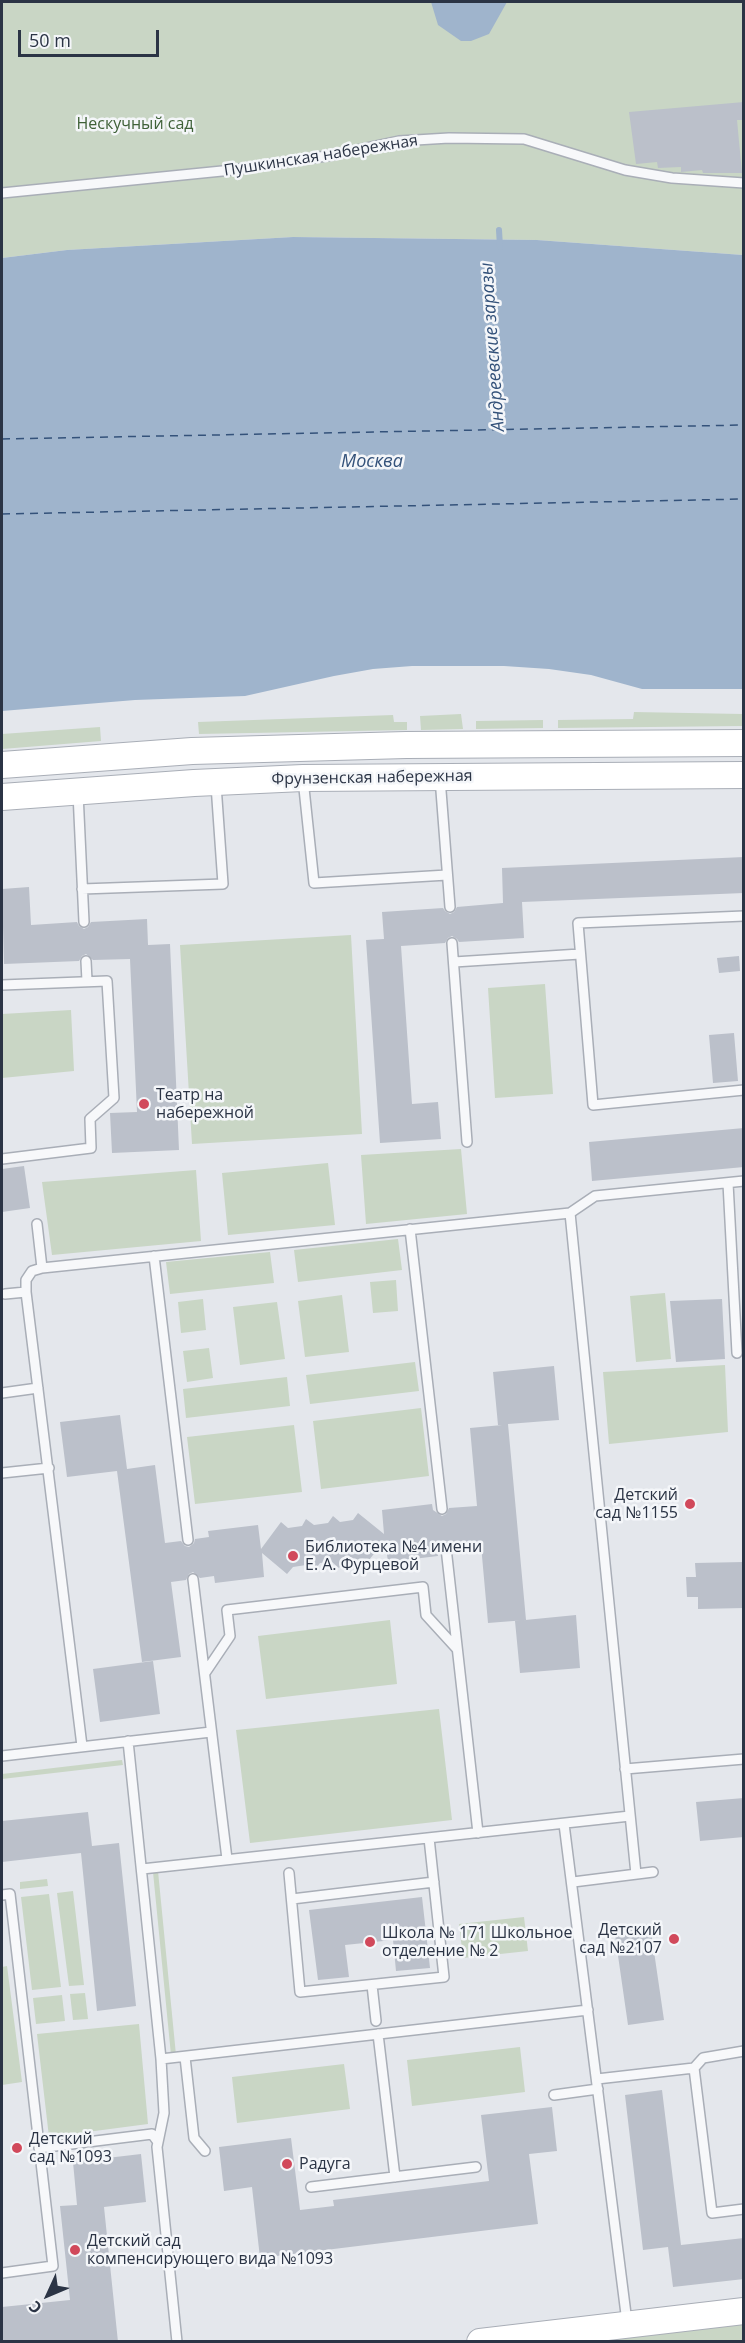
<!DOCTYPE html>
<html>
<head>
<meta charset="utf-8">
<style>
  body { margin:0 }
  #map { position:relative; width:745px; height:2343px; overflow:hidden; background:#e4e7ec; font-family:"Open Sans",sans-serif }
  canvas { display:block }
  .frame { position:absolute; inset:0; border:3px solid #2b3445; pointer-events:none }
  .north { position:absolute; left:18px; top:2265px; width:60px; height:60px; -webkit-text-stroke:4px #f4f6f9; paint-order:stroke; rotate:226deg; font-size:16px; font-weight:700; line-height:24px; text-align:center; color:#2b3445 }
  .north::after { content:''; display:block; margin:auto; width:21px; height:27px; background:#2b3445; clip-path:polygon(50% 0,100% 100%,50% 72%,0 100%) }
  .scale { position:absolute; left:18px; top:30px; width:141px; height:27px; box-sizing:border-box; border:3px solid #2b3445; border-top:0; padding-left:8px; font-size:18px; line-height:21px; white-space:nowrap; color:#2b3445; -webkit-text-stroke:4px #f4f6f9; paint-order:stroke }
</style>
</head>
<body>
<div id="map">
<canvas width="745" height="2343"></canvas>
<div class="frame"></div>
<div class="north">С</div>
<div class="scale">50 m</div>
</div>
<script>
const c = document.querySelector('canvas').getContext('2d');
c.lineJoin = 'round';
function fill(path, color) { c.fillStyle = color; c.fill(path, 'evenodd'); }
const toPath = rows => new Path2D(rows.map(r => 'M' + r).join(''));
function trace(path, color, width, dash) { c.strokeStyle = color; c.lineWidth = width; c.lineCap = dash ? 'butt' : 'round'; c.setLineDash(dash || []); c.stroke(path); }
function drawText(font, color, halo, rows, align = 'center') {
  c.font = font + ' "Open Sans",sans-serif'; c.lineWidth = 5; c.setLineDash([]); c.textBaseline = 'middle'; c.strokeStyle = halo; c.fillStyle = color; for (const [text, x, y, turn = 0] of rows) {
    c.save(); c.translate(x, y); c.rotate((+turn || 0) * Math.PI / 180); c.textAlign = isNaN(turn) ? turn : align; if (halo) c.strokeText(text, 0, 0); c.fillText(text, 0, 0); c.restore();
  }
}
const green = toPath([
  [2,2,743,2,743,255,537,240,293,237,67,250,2,258],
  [634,712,743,714,743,726,558,728,558,720,633,719],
  [461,714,463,729,421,730,420,716],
  [393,715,394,722,407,722,407,730,199,734,198,722],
  [543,720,543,728,476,729,476,721],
  [100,727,101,741,2,749,2,734],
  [351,935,362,1134,192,1144,180,945],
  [545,984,553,1094,495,1098,488,988],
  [71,1010,74,1071,2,1078,2,1014],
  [461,1149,467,1214,366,1224,361,1155],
  [328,1163,335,1225,228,1235,222,1173],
  [196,1170,201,1241,52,1255,42,1182],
  [398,1239,402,1270,298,1282,294,1250],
  [270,1252,274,1283,170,1294,166,1262],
  [396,1280,398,1311,373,1313,370,1282],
  [665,1293,671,1359,636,1362,630,1296],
  [342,1295,349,1352,305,1357,298,1301],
  [203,1299,206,1330,181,1333,178,1302],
  [277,1302,285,1359,240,1365,233,1307],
  [209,1348,213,1378,187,1382,183,1351],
  [415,1362,419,1391,310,1404,306,1375],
  [725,1365,728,1432,609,1444,603,1372],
  [287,1377,290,1406,186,1418,183,1389],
  [421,1408,429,1476,321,1489,313,1421],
  [294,1425,302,1492,195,1504,187,1437],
  [390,1620,397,1684,266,1699,258,1636],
  [439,1709,452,1820,250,1843,236,1730],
  [122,1760,123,1765,2,1779,2,1774],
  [158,1871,176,2055,171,2055,153,1872],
  [47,1879,48,1886,20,1889,20,1882],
  [73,1891,84,1985,69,1986,57,1893],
  [49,1894,61,1987,32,1990,21,1897],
  [524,1917,528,1951,463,1958,459,1924],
  [7,1966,22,2082,2,2085,2,1967],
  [85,1993,88,2019,73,2020,70,1994],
  [62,1995,65,2021,36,2024,33,1998],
  [139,2024,148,2124,49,2137,37,2034],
  [520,2047,525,2092,412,2106,407,2060],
  [344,2064,350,2109,237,2123,232,2077],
  [743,2319,743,2341,553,2341]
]);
const water = toPath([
  [431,2,507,2,489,34,471,41,461,41,438,25],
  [293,237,537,240,743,255,743,689,642,689,591,675,549,669,504,666,412,666,373,669,334,676,245,696,135,700,2,711,2,258,67,250]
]);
const stream = toPath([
  [499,230,500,247]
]);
const ferry = toPath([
  [2,439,744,425],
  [2,514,744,499]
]);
const building = toPath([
  [744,102,744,120,737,120,742,173,703,173,702,170,681,172,681,167,658,168,657,162,636,164,629,112],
  [744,857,744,893,522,902,524,938,459,942,457,939,452,936,448,938,445,943,401,946,412,1104,438,1102,441,1139,380,1143,366,940,384,939,382,912,443,908,445,911,450,914,454,912,457,907,503,903,502,868],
  [29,887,31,925,77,922,79,926,84,929,88,927,91,922,147,919,148,945,170,944,179,1150,112,1153,110,1113,137,1112,130,959,93,960,86,954,82,956,79,961,4,964,2,889],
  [739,956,740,971,719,973,717,958],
  [734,1033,738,1081,713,1083,709,1035],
  [744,1128,744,1167,592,1181,589,1142],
  [24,1166,30,1208,2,1212,2,1169],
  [722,1299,725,1359,676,1362,670,1301],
  [554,1366,559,1420,508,1424,526,1620,488,1623,481,1545,453,1547,449,1542,445,1541,437,1549,438,1556,388,1562,385,1540,365,1565,357,1559,345,1560,339,1568,332,1562,320,1563,314,1571,306,1565,293,1567,287,1574,262,1553,264,1577,215,1583,214,1576,200,1578,193,1572,189,1574,186,1580,171,1582,181,1657,142,1662,117,1471,67,1477,60,1422,120,1415,127,1469,155,1465,165,1543,181,1541,185,1546,189,1547,194,1543,195,1539,209,1537,208,1531,258,1525,261,1549,281,1522,288,1528,302,1526,306,1519,314,1525,328,1523,333,1516,340,1522,353,1520,358,1513,384,1534,382,1510,432,1504,433,1510,442,1516,446,1514,449,1508,477,1506,470,1428,502,1425,498,1425,493,1372],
  [744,1562,744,1608,698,1609,698,1597,687,1597,686,1577,696,1577,695,1563],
  [576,1615,580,1668,520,1673,515,1621],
  [153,1661,160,1714,100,1722,93,1669],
  [744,1798,744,1837,700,1841,696,1802],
  [88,1812,92,1846,119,1843,136,2006,97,2011,81,1853,2,1862,2,1821],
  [422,1897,430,1968,396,1971,393,1940,345,1945,349,1977,318,1980,309,1910],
  [650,1924,664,2020,628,2025,614,1928],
  [662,2090,681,2245,744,2238,744,2279,673,2287,668,2247,643,2250,625,2095],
  [552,2107,557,2151,529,2154,538,2224,260,2258,252,2187,224,2191,219,2147,291,2138,300,2210,334,2206,333,2200,489,2181,481,2115],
  [141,2154,146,2202,104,2207,118,2342,2,2342,2,2307,70,2300,60,2206,77,2205,73,2162]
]);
const lane = toPath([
  [2,193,232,170,333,155,399,141,449,138,524,139,625,170,672,178,744,183],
  [440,778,450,907],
  [303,779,314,883,447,875],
  [78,793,84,922],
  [82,889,223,884,216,785],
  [744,916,578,923,593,1105,744,1090],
  [452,943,467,1142],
  [86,961,87,981],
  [454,962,580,954],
  [2,985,107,981,114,1098,90,1119,91,1148,2,1159],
  [728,1183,737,1353],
  [570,1213,636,1874],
  [37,1224,42,1268,32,1271,26,1280,26,1292,82,1746],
  [410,1229,442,1509],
  [154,1256,188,1540],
  [42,1268,570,1213,595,1196,744,1181],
  [5,1294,26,1292],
  [2,1393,38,1388],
  [2,1473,49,1468],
  [446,1548,478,1833],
  [193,1579,227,1859],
  [205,1673,230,1636,227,1610,423,1587,426,1615,457,1649],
  [128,1741,161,2059,164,2113,157,2147,177,2342],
  [2,1756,211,1732],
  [625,1769,744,1759],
  [564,1824,627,2322],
  [142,1869,630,1816],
  [289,1873,300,1992,444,1977,429,1838],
  [573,1882,653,1872],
  [2,1895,10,1894,53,2266,2,2273],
  [292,1899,434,1882],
  [372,1985,376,2021],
  [378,2034,395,2177],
  [185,2057,194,2138,205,2151],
  [161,2059,588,2010],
  [694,2068,712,2213,744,2209],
  [597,2079,694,2068,703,2058,744,2051],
  [554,2095,598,2089],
  [39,2148,152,2134,158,2142],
  [311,2187,476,2167]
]);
const secondary = toPath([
  [2,765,192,751,406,745,744,743],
  [2,797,194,783,303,778,744,775],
  [480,2342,744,2311]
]);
const markers = [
  [144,1104,6,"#d1495b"],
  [690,1504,6,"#d1495b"],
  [293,1556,6,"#d1495b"],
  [674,1939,6,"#d1495b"],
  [370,1942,6,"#d1495b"],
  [17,2148,6,"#d1495b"],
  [287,2164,6,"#d1495b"],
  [75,2250,6,"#d1495b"]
];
const parkNames = [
  ["Нескучный сад",135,124]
];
const streetNames = [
  ["Пушкинская набережная",321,156,-9],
  ["Фрунзенская набережная",372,778,-1]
];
const poiNames = [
  ["Театр на",156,1095],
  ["набережной",156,1113],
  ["Детский",678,1495,"right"],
  ["сад №1155",678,1513,"right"],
  ["Библиотека №4 имени",305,1547],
  ["Е. А. Фурцевой",305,1565],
  ["Детский",662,1930,"right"],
  ["сад №2107",662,1948,"right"],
  ["Школа № 171 Школьное",382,1933],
  ["отделение № 2",382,1951],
  ["Детский",29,2139],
  ["сад №1093",29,2157],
  ["Радуга",299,2164],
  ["Детский сад",87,2241],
  ["компенсирующего вида №1093",87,2259]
];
const waterNames = [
  ["Андреевские заразы",493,347,-94],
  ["Москва",372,462]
];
fill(green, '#c9d6c5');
fill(water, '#9fb4cc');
trace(stream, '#9fb4cc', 6);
trace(ferry, '#34527a', 1.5, [8, 6]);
fill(building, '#bbc0ca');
trace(lane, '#a9aeb7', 12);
trace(secondary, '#a9aeb7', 28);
trace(lane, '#f7f8fa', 9);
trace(secondary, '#fff', 26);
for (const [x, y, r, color] of markers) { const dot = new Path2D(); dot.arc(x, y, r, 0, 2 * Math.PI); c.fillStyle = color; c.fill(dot); trace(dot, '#f4f6f9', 2); }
drawText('16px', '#3f6138', '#f4f6f9', parkNames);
drawText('16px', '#2b3445', '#f4f6f9', streetNames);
drawText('16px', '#2b3445', '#f4f6f9', poiNames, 'left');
drawText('italic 18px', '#34527a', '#f4f6f9', waterNames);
</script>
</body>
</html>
